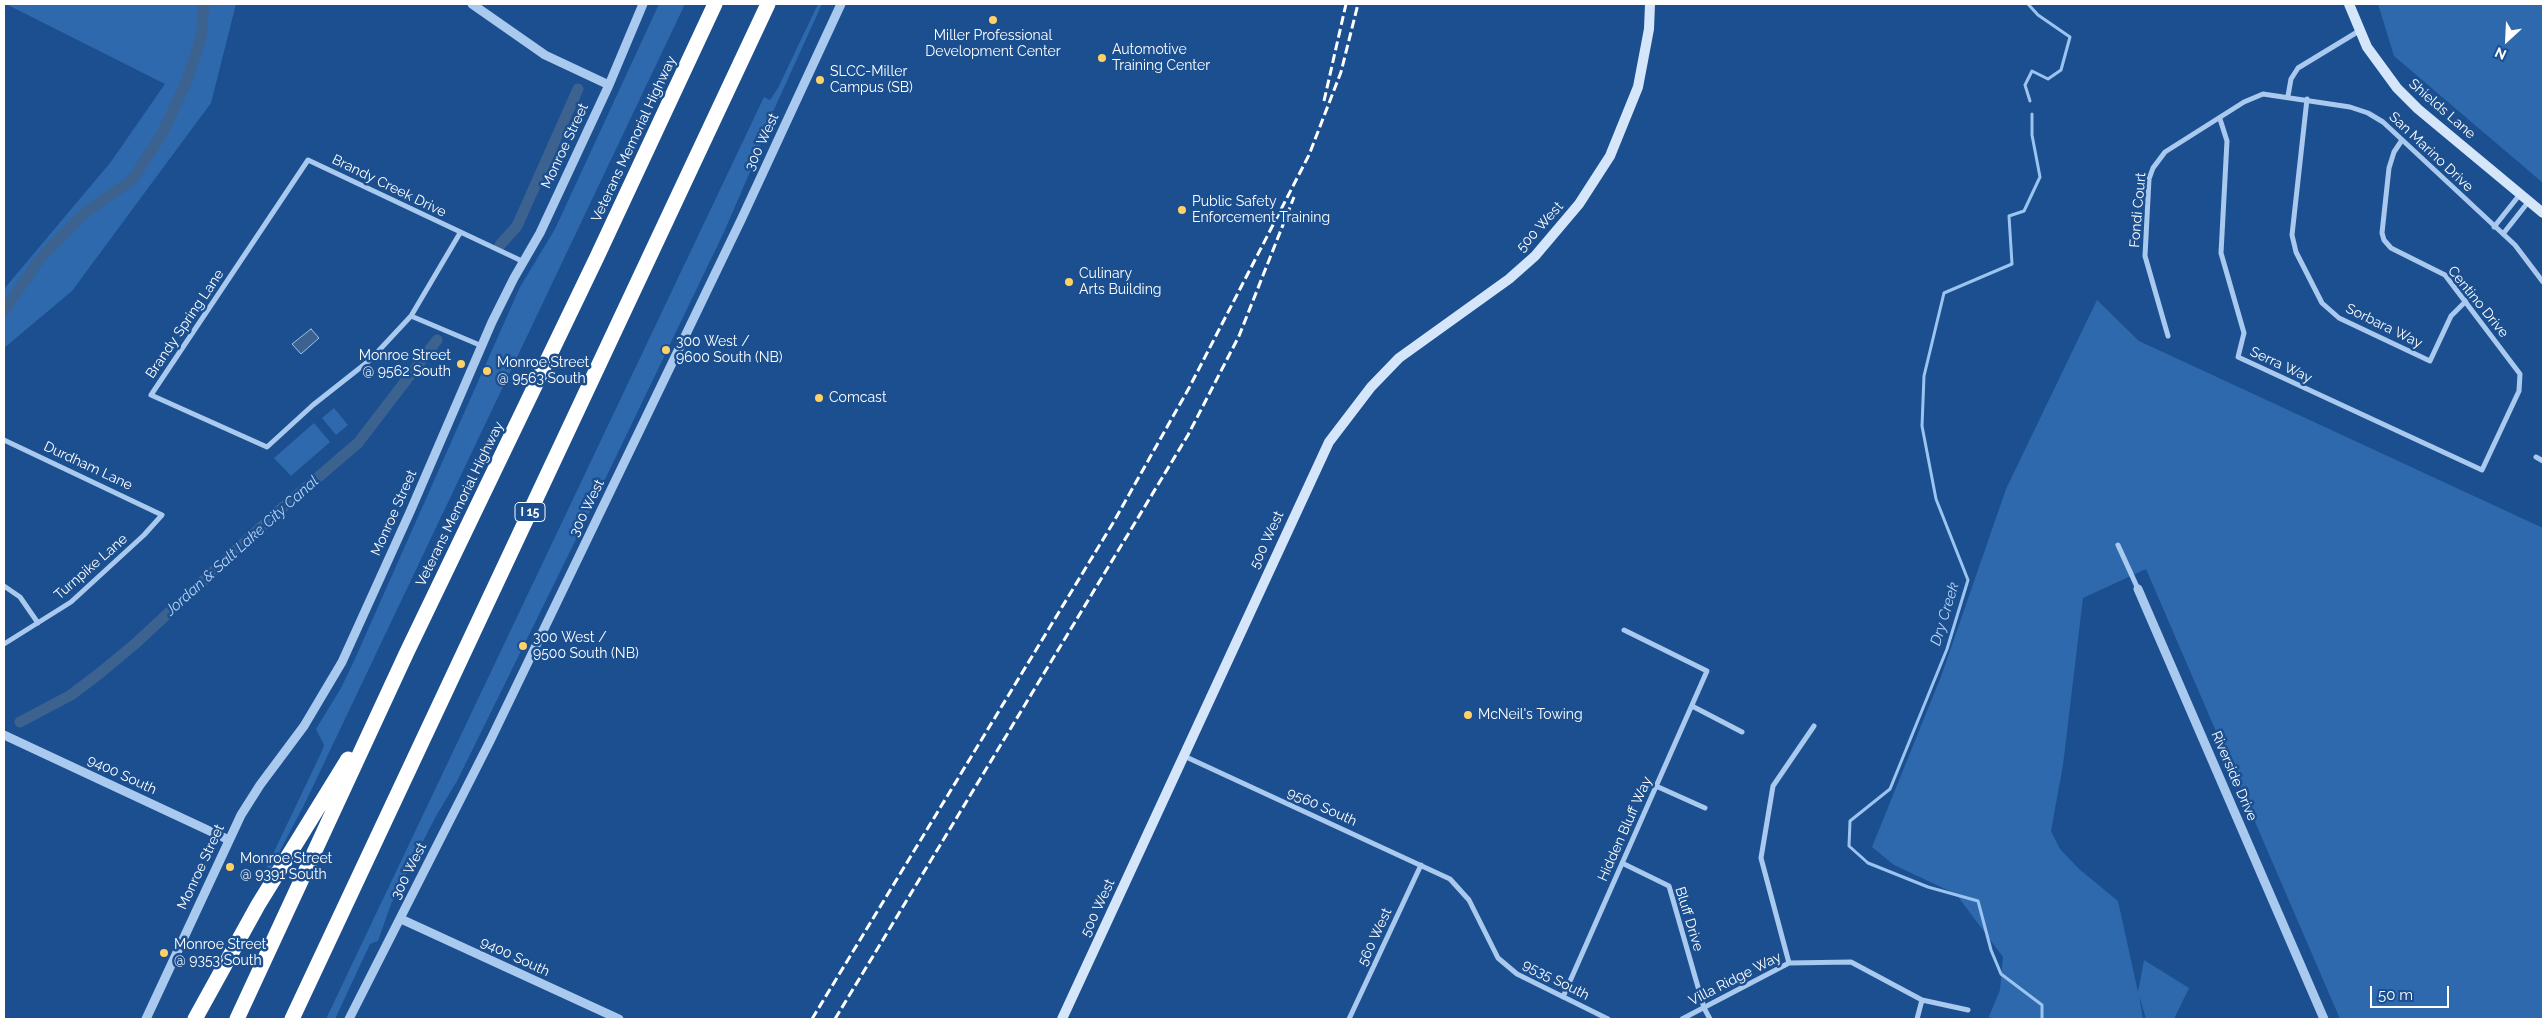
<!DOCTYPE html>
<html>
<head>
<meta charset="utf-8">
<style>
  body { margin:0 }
  #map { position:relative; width:2547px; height:1023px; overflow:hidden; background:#1b4f8f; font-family:Raleway,sans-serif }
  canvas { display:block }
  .frame { position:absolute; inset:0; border:5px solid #fff; pointer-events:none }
  .north { position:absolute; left:2482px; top:15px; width:50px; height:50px; -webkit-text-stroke:4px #1b4f8f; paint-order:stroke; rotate:205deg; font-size:14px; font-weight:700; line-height:20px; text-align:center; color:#fff }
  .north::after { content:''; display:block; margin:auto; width:18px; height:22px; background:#fff; clip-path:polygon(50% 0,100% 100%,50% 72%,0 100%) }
  .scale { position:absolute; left:2370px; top:986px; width:79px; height:22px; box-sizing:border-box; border:2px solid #fff; border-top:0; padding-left:6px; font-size:15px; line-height:18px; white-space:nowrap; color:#fff; -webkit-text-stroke:4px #1b4f8f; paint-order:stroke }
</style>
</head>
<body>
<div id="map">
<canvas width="2547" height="1023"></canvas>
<div class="frame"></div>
<div class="north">N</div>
<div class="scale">50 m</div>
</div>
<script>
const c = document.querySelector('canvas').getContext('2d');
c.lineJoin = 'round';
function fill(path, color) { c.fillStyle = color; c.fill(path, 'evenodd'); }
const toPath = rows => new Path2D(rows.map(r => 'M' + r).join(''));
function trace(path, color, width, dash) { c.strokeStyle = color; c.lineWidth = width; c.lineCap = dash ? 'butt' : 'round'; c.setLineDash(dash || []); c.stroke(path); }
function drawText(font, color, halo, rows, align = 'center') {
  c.font = font + ' Raleway,sans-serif'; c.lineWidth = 5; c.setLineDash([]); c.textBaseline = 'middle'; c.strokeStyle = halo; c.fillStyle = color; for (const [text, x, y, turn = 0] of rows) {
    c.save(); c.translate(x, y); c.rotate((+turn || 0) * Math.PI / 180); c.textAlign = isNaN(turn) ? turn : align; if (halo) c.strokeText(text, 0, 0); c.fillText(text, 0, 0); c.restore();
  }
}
const green = toPath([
  [6,4,236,4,211,103,72,291,4,348,4,289,110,163,165,84],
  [659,4,685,4,305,803,264,881,261,879,322,751,324,745,316,729,341,688,354,661,520,287,555,229],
  [818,4,822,4,761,138,759,151,724,232,586,519,457,781,436,816,391,904,378,941,370,944,335,1019,326,1019,764,97,770,100,778,88],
  [2378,4,2543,4,2543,183,2394,56],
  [2097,300,2139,341,2543,528,2543,1019,2340,1019,2146,569,2083,598,2063,765,2051,831,2060,849,2079,869,2118,901,2138,992,2144,960,2189,988,2174,1019,2146,1019,2139,995,2143,1019,1988,1019,2000,990,2003,957,1956,894,1894,865,1872,847,1942,674,2006,489],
  [334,408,348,425,336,435,322,418],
  [314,423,330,442,291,476,274,458]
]);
const water = toPath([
  [311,329,319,338,301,354,292,344,311,329]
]);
const stream = toPath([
  [2028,4,2038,15,2070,37,2061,70,2048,79,2032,71,2025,85,2030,101],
  [2032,114,2032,135,2040,177,2024,211,2009,216,2012,264,1944,293,1924,376,1922,426,1936,499,1968,580,1947,649,1890,789,1850,821,1849,846,1868,863,1928,887,1978,901,1991,950,2001,974,2042,1005,2042,1019]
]);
const canal = toPath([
  [500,245,517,226,578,89],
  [4,311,39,260,83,214,132,180,162,134,185,85,201,38,204,4],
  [20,722,71,695,100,673,135,644,274,515,358,443,437,340]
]);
const minor = toPath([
  [2288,96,2291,79,2298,68,2359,31],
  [2307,99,2292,235,2296,252,2322,303,2339,318,2430,361,2451,316,2466,301],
  [2220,119,2227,141,2221,253,2244,333,2238,357,2482,470,2519,391,2520,374,2445,275,2391,248,2384,240,2382,233,2389,168,2394,152,2402,140],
  [2494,227,2521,193],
  [460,233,411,316,370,360,313,405,267,447,151,395,308,160,524,262],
  [2503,234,2529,201],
  [411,316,482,346],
  [2168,336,2145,256,2149,179,2153,168,2165,152,2244,102,2263,94,2350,107,2368,113,2383,122,2515,245,2543,282],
  [4,440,162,515,144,535,71,602,4,644],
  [2536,457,2543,461],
  [2118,545,2138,589],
  [4,586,20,597,38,623],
  [1692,706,1742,732],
  [1184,756,1450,879,1469,900,1498,958,1517,974,1608,1019],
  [1656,786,1705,808],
  [1622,863,1669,886,1704,1008,1710,1019],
  [1789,963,1761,858,1773,786,1814,726],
  [1563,997,1707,671,1624,630],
  [1349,1019,1421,865],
  [1682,1019,1789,963,1851,962,1922,1000,1968,1010],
  [1917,1019,1922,1000]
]);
const tertiary = toPath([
  [472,4,545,55,609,85],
  [2138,589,2324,1019],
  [4,735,229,840],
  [401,919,619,1019],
  [146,1019,241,815,260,785,304,726,342,662,410,512,492,322,514,278,540,233,609,85,643,4],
  [349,1019,490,741,741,220,841,4]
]);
const secondary = toPath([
  [2349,4,2367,47,2397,88,2418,109,2543,213],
  [1062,1019,1329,442,1371,387,1399,358,1509,279,1535,256,1579,204,1610,156,1638,87,1649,29,1650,4]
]);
const motorway = toPath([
  [195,1019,258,905,348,759],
  [237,1019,407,652,597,257,715,4],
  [292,1019,768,4]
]);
const rail = toPath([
  [1324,101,1346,4],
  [812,1019,1113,523,1189,388,1309,155,1341,72,1358,4],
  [835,1019,1188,435,1239,336,1294,197]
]);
const markers = [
  [993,20,5,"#ffd166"],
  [1102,58,5,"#ffd166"],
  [820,80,5,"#ffd166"],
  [1182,210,5,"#ffd166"],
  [1069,282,5,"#ffd166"],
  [666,350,5,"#ffd166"],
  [461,364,5,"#ffd166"],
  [487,371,5,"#ffd166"],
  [819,398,5,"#ffd166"],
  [523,646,5,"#ffd166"],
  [1468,715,5,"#ffd166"],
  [230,867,5,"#ffd166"],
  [164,953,5,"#ffd166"]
];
const shields = [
  [530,512,30]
];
const shieldNames = [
  ["I 15",530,512]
];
const poiNames = [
  ["Miller Professional",993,36,"center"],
  ["Development Center",993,52,"center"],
  ["Automotive",1112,50],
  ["Training Center",1112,66],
  ["SLCC-Miller",830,72],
  ["Campus (SB)",830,88],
  ["Public Safety",1192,202],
  ["Enforcement Training",1192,218],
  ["Culinary",1079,274],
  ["Arts Building",1079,290],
  ["300 West /",676,342],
  ["9600 South (NB)",676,358],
  ["Monroe Street",451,356,"right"],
  ["@ 9562 South",451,372,"right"],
  ["Monroe Street",497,363],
  ["@ 9563 South",497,379],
  ["Comcast",829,398],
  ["300 West /",533,638],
  ["9500 South (NB)",533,654],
  ["McNeil's Towing",1478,715],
  ["Monroe Street",240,859],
  ["@ 9391 South",240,875],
  ["Monroe Street",174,945],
  ["@ 9353 South",174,961]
];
const streetNames = [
  ["Shields Lane",2442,109,41],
  ["Veterans Memorial Highway",634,139,-65],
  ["300 West",762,142,-65],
  ["Monroe Street",565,146,-65],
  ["San Marino Drive",2431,152,43],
  ["Brandy Creek Drive",389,186,26],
  ["Fondi Court",2138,210,-85],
  ["500 West",1540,227,-48],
  ["Centino Drive",2478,302,51],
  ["Brandy Spring Lane",185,324,-56],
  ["Sorbara Way",2384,326,26],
  ["Serra Way",2281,365,25],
  ["Durdham Lane",88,466,25],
  ["Veterans Memorial Highway",460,504,-64],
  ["300 West",587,508,-64],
  ["Monroe Street",394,513,-66],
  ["500 West",1267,540,-65],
  ["Turnpike Lane",91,567,-41],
  ["9400 South",122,775,25],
  ["Riverside Drive",2234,776,67],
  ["9560 South",1322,807,24],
  ["Hidden Bluff Way",1625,829,-66],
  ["Monroe Street",201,867,-65],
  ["300 West",409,871,-63],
  ["500 West",1098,908,-65],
  ["Bluff Drive",1689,919,73],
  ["560 West",1375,937,-65],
  ["9400 South",515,957,25],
  ["Villa Ridge Way",1735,979,-27],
  ["9535 South",1556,980,27]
];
const waterNames = [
  ["Jordan & Salt Lake City Canal",242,546,-42],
  ["Dry Creek",1945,614,-73]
];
fill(green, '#2e69ad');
fill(water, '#3c6290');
trace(water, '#9cc4f0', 1);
trace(stream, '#9cc4f0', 3);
trace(canal, '#3c6290', 11);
trace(minor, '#a9c9ee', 5);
trace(tertiary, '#a9c9ee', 9);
trace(secondary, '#d6e6fa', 10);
trace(motorway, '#fff', 15);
trace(rail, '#fff', 3, [9, 4]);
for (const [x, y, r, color] of markers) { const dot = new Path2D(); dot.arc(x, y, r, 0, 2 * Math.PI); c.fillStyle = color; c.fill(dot); trace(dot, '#1b4f8f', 2); }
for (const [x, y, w] of shields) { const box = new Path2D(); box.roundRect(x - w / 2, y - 9.5, w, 19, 4); c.fillStyle = '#1b4f8f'; c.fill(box); trace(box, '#fff', 1); }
drawText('bold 12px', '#fff', null, shieldNames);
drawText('14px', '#fff', '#1b4f8f', poiNames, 'left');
drawText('14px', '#fff', '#1b4f8f', streetNames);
drawText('italic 15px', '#b5d3f5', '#1b4f8f', waterNames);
</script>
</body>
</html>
